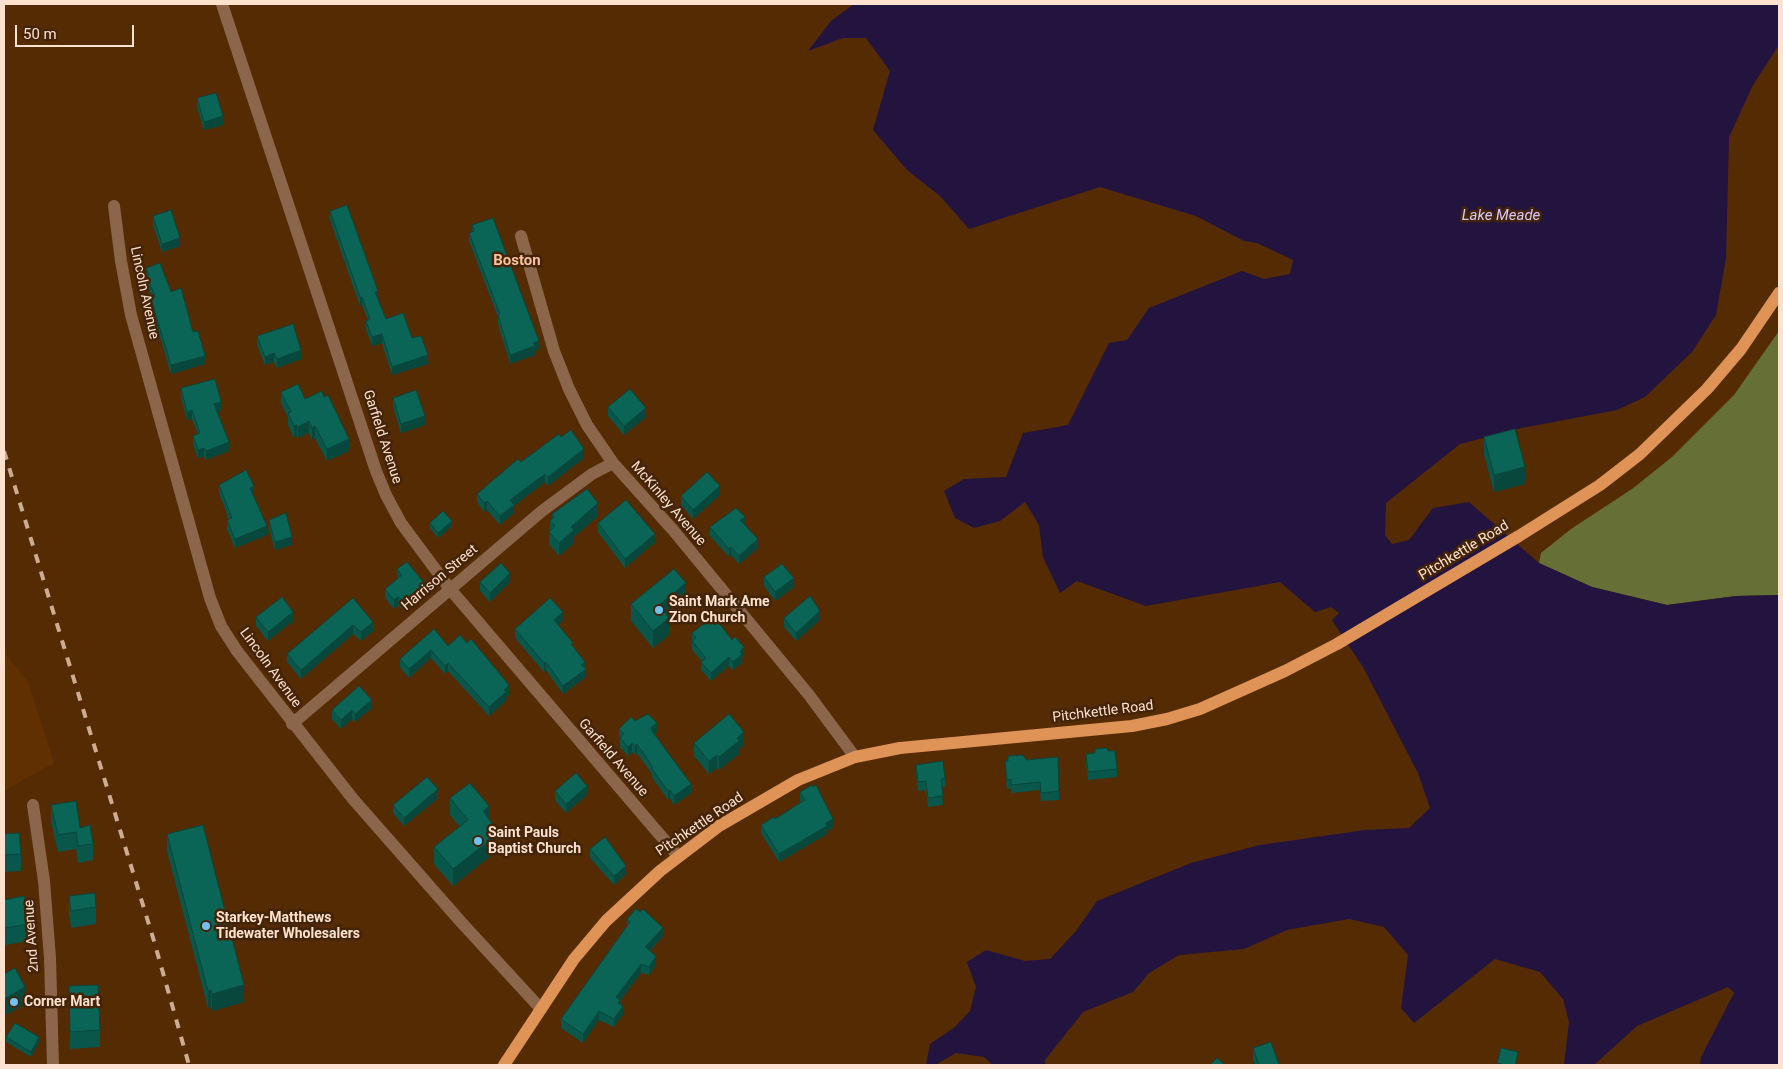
<!DOCTYPE html>
<html>
<head>
<meta charset="utf-8">
<style>
  body { margin:0 }
  #map { position:relative; width:1783px; height:1069px; overflow:hidden; background:#552b03; font-family:Roboto,sans-serif }
  canvas { display:block }
  .frame { position:absolute; inset:0; border:5px solid #fde2cf; pointer-events:none }
  .scale { position:absolute; left:15px; top:25px; width:119px; height:22px; box-sizing:border-box; border:2px solid #fde2cf; border-top:0; padding-left:6px; font-size:15px; line-height:18px; white-space:nowrap; color:#fde2cf; -webkit-text-stroke:4px #442408; paint-order:stroke }
</style>
</head>
<body>
<div id="map">
<canvas width="1783" height="1069"></canvas>
<div class="frame"></div>
<div class="scale">50 m</div>
</div>
<script>
const c = document.querySelector('canvas').getContext('2d');
c.lineJoin = 'round';
function fill(path, color) { c.fillStyle = color; c.fill(path, 'evenodd'); }
const toPath = rows => new Path2D(rows.map(r => 'M' + r).join(''));
function trace(path, color, width, dash) { c.strokeStyle = color; c.lineWidth = width; c.lineCap = dash ? 'butt' : 'round'; c.setLineDash(dash || []); c.stroke(path); }
function drawText(font, color, halo, rows, align = 'center') {
  c.font = font + ' Roboto,sans-serif'; c.lineWidth = 5; c.setLineDash([]); c.textBaseline = 'middle'; c.strokeStyle = halo; c.fillStyle = color; for (const [text, x, y, turn = 0] of rows) {
    c.save(); c.translate(x, y); c.rotate((+turn || 0) * Math.PI / 180); c.textAlign = isNaN(turn) ? turn : align; if (halo) c.strokeText(text, 0, 0); c.fillText(text, 0, 0); c.restore();
  }
}
const built = toPath([
  [4,652,28,682,54,763,4,791]
]);
const forest = toPath([
  [1779,331,1779,595,1736,596,1667,605,1592,587,1539,563,1541,553,1571,529,1632,489,1672,457,1734,395]
]);
const water = toPath([
  [854,4,1779,4,1779,45,1753,85,1729,137,1726,258,1716,315,1692,352,1645,397,1617,410,1522,428,1460,444,1386,503,1385,535,1392,544,1409,540,1433,508,1469,502,1539,563,1592,587,1667,605,1736,596,1779,595,1779,1065,1700,1065,1701,1057,1734,993,1728,987,1637,1026,1594,1065,1564,1065,1569,1022,1563,999,1540,972,1495,959,1414,1023,1401,1008,1408,955,1384,927,1349,919,1287,930,1244,949,1179,955,1149,973,1133,992,1083,1012,1045,1060,1045,1065,993,1065,984,1057,956,1053,935,1065,926,1065,930,1044,955,1027,970,1011,976,987,967,962,986,950,1025,961,1050,959,1076,931,1097,901,1191,863,1260,845,1365,830,1409,828,1430,808,1418,773,1363,667,1332,620,1339,613,1331,607,1315,612,1280,582,1146,606,1077,581,1060,593,1043,557,1039,525,1025,502,1000,521,974,528,955,518,944,491,964,479,1006,477,1023,433,1068,425,1109,343,1127,340,1149,308,1242,271,1264,279,1290,274,1293,260,1257,243,1244,241,1196,216,1100,187,969,229,940,196,907,170,873,130,890,71,866,38,843,38,808,51,831,21]
]);
const minor = toPath([
  [222,4,376,471,386,495,401,523,450,589,678,856],
  [114,206,121,261,131,315,210,598,221,626,237,651,353,799,461,922,541,1009],
  [521,236,554,351,569,389,587,425,613,463,673,530,809,695,855,757],
  [292,724,542,511,592,474,613,463],
  [33,805,44,881,50,958,53,1065]
]);
const major = toPath([
  [504,1065,574,959,606,921,660,871,719,826,798,780,855,757,900,748,1132,726,1167,719,1200,709,1285,671,1337,644,1519,536,1600,485,1640,454,1707,389,1741,349,1779,293]
]);
const rail = toPath([
  [4,451,154,941,189,1065]
]);
const wall = toPath([
  [197,98,223,125,204,130,197,107],
  [330,211,378,299,386,319,412,338,428,364,392,375,382,343,372,346,366,329,366,321,368,320,362,305,360,306,330,220],
  [153,216,180,246,162,252,153,225],
  [472,225,539,349,535,351,535,355,510,364,498,324,498,317,469,241,469,233,472,232],
  [146,268,171,292,193,332,205,364,171,374,151,307,151,299,152,298,147,284],
  [257,336,301,359,277,368,274,362,265,365,257,345],
  [181,388,221,411,217,412,229,451,206,460,204,456,198,459,193,445,193,436,198,434,192,419,187,420,181,397],
  [281,392,305,399,349,451,327,461,315,438,312,440,309,433,298,438,297,436,294,438,288,425,288,418,281,403],
  [393,398,425,425,401,433,393,407],
  [608,407,646,417,624,435,608,416],
  [561,437,584,458,548,486,545,482,514,506,514,513,500,525,487,510,484,512,477,502,477,494,521,462],
  [1484,437,1525,484,1494,492,1484,454],
  [219,485,254,494,253,495,267,535,235,548,227,529,227,520,229,520,219,493],
  [720,495,693,519,681,505,681,496],
  [552,514,598,516,574,537,574,543,559,556,549,544,550,521,552,518],
  [269,520,292,545,275,550,269,528],
  [430,523,452,526,438,538,430,528],
  [598,523,655,542,625,568,598,532],
  [745,525,758,548,739,564,731,555,729,557,710,536,710,527],
  [397,569,425,593,404,610,398,605,394,609,385,598,385,589,398,579],
  [764,577,794,587,775,601,764,586],
  [480,582,510,582,490,602,480,591],
  [353,598,373,631,361,641,353,634,301,679,287,662,287,654],
  [686,600,667,616,669,635,653,648,631,621,631,604],
  [256,617,293,621,268,641,256,626],
  [784,618,820,620,796,641,784,627],
  [563,620,558,625,573,647,585,668,586,677,563,694,546,670,544,672,515,638,515,629],
  [715,625,744,656,742,658,742,663,733,670,729,666,711,681,701,670,702,661,692,650,692,633],
  [448,646,509,694,506,697,506,701,489,716,448,671,445,674,431,658,409,678,400,667,400,659],
  [372,708,355,722,352,719,341,729,332,719,332,710],
  [635,721,657,732,655,734,691,793,674,805,670,798,668,800,652,777,652,774,637,753,635,755,632,752,628,756,620,747,619,729],
  [694,743,744,745,739,749,739,754,719,770,717,768,709,774,694,756],
  [1108,751,1117,769,1117,777,1088,780,1086,763,1086,754],
  [1026,760,1059,791,1059,800,1041,801,1040,790,1011,793,1011,788,1007,789,1005,761],
  [916,765,945,778,945,787,942,787,943,805,928,807,926,790,918,791,916,773],
  [555,791,587,795,566,813,555,800],
  [800,792,833,828,827,831,827,834,779,862,761,833,761,825,775,819,801,802,800,800],
  [438,798,404,826,393,813,393,805],
  [450,798,489,820,496,846,493,848,493,854,453,886,434,864,434,847,460,827,450,815],
  [51,805,80,828,93,844,93,860,78,863,76,849,58,852,51,822],
  [4,834,21,854,21,871,4,872],
  [167,834,244,1002,212,1011,211,1007,208,1008,167,851],
  [590,849,626,874,614,885,590,858],
  [69,896,96,907,96,924,71,928,69,913],
  [4,900,29,924,29,941,5,945,4,940],
  [627,919,663,936,650,951,656,965,649,975,641,973,620,1001,623,1014,614,1027,599,1020,583,1043,561,1028,561,1019,627,926],
  [69,986,100,1030,100,1047,70,1049],
  [6,1037,39,1042,31,1057,6,1042],
  [1253,1048,1279,1065,1255,1065,1253,1060]
]);
const shadedWall = toPath([
  [223,116,223,125,204,130,204,122],
  [180,238,180,246,162,252,162,244],
  [378,291,378,299,375,292],
  [360,297,362,297,362,305,360,306],
  [382,334,382,343,372,346,372,337],
  [539,341,539,349,535,351,535,355,510,364,510,355,533,343],
  [301,350,301,359,277,368,277,359],
  [274,353,274,362,265,365,265,357],
  [428,355,428,364,392,375,392,367],
  [205,356,205,364,171,374,171,365],
  [221,402,221,411,214,413,214,404],
  [646,408,646,417,624,435,624,426],
  [192,410,192,419,187,420,187,412],
  [425,416,425,425,401,433,401,424],
  [309,421,309,433,298,438,298,427],
  [297,425,297,436,294,438,294,426],
  [315,426,315,438,312,440,312,428],
  [349,439,349,451,327,461,327,449],
  [229,442,229,451,206,460,206,451],
  [204,448,204,456,198,459,198,450],
  [584,449,584,458,548,486,548,477],
  [1525,467,1525,484,1494,492,1494,475],
  [545,474,545,482,514,506,514,513,500,525,500,516,510,500],
  [254,486,254,494,250,496,250,488],
  [720,486,720,495,693,519,693,510],
  [487,501,487,510,484,512,484,503],
  [598,503,598,516,574,537,574,543,559,556,559,543,571,527],
  [745,517,745,526,740,520],
  [452,521,452,526,438,538,438,533],
  [267,526,267,535,235,548,235,539],
  [655,534,655,542,625,568,625,559],
  [292,537,292,545,275,550,275,542],
  [758,539,758,548,739,564,739,556],
  [731,547,731,555,729,557,729,549],
  [510,573,510,582,490,602,490,593],
  [794,578,794,587,775,601,775,592],
  [686,583,686,600,659,622,659,605],
  [425,584,425,593,404,610,404,601],
  [398,597,398,605,394,609,394,600],
  [820,611,820,620,796,641,796,633],
  [293,612,293,621,268,641,268,632],
  [563,612,563,620,554,629,554,620],
  [669,618,669,635,653,648,653,631],
  [373,622,373,631,361,641,361,632],
  [353,625,353,634,301,679,301,670],
  [744,647,744,656,742,658,742,663,733,670,733,662,740,652],
  [431,650,431,658,409,678,409,669],
  [729,657,729,666,711,681,711,673],
  [546,662,546,670,544,672,544,663],
  [585,662,585,670,586,669,586,677,563,694,563,686,581,665],
  [448,663,448,671,445,674,445,666],
  [509,685,509,694,506,697,506,701,489,716,489,707,504,690],
  [372,700,372,708,355,722,355,714],
  [352,710,352,719,341,729,341,720],
  [657,723,657,732,651,736,651,728],
  [744,732,744,745,739,749,739,754,719,770,719,757,737,738],
  [632,743,632,752,628,756,628,747],
  [637,744,637,753,635,755,635,746],
  [717,755,717,768,709,774,709,761],
  [691,784,691,793,674,805,674,796],
  [587,786,587,795,566,813,566,804],
  [438,789,438,798,404,826,404,818],
  [670,790,670,798,668,800,668,791],
  [489,806,489,823,483,811],
  [833,819,833,828,827,831,827,834,779,862,779,854],
  [496,829,496,846,493,848,493,854,453,886,453,869,490,834],
  [626,866,626,874,614,885,614,876],
  [663,928,663,936,645,955,645,947],
  [656,956,656,965,649,975,649,967],
  [641,964,641,973,620,1001,620,1009,616,997],
  [244,985,244,1002,212,1011,212,994],
  [25,987,25,1004,4,1016,4,999],
  [211,990,211,1007,208,1008,208,991],
  [623,1006,623,1014,614,1027,614,1019],
  [599,1011,599,1020,583,1043,583,1034],
  [39,1037,39,1042,31,1057,31,1052]
]);
const building = toPath([
  [216,93,223,116,204,122,197,98,216,93],
  [347,205,378,291,375,292,386,319,403,313,412,338,421,336,428,355,392,367,382,334,372,337,366,321,370,319,362,297,360,297,330,211,347,205],
  [171,210,180,238,162,244,153,216,171,210],
  [493,218,539,341,533,343,535,346,510,355,498,315,500,314,469,233,474,231,472,225,493,218],
  [160,263,171,292,181,288,193,332,198,331,205,356,171,365,151,299,155,297,147,276,149,275,146,268,160,263],
  [293,324,301,350,277,359,274,353,265,357,257,336,293,324],
  [215,379,221,402,214,404,229,442,206,451,204,448,198,450,193,436,200,433,192,410,187,412,181,388,215,379],
  [298,384,305,399,322,391,324,397,328,395,349,439,327,449,315,426,312,428,309,421,298,427,297,425,294,426,288,413,291,412,281,392,298,384],
  [630,389,646,408,624,426,608,407,630,389],
  [416,390,425,416,401,424,393,398,416,390],
  [1515,429,1525,467,1494,475,1484,437,1515,429],
  [571,430,584,449,548,477,545,474,510,500,514,505,500,516,487,501,484,503,477,494,518,459,521,462,559,434,561,437,571,430],
  [246,470,254,486,250,488,267,526,235,539,227,520,232,518,219,485,246,470],
  [707,472,720,486,693,510,681,496,707,472],
  [587,489,598,503,571,527,574,530,559,543,549,532,555,526,550,521,554,517,552,514,587,489],
  [626,500,655,534,625,559,598,523,626,500],
  [736,508,745,517,740,520,758,539,739,556,731,547,729,549,710,527,736,508],
  [443,511,452,521,438,533,430,523,443,511],
  [286,513,292,537,275,542,269,520,286,513],
  [407,562,425,584,404,601,398,597,394,600,385,589,402,575,397,569,407,562],
  [501,563,510,573,490,593,480,582,501,563],
  [782,564,794,578,775,592,764,577,782,564],
  [674,569,686,583,659,605,669,618,653,631,631,604,674,569],
  [810,596,820,611,796,633,784,618,810,596],
  [282,597,293,612,268,632,256,617,282,597],
  [353,598,373,622,361,632,353,625,301,670,287,654,353,598],
  [550,598,563,612,554,620,573,643,571,644,585,662,581,665,586,669,563,686,546,662,544,663,515,629,550,598],
  [710,619,715,625,718,622,732,640,735,637,744,647,740,652,742,654,733,662,729,657,711,673,701,662,706,658,692,641,696,638,692,633,710,619],
  [434,629,448,646,460,635,467,643,471,639,509,685,504,690,506,692,489,707,448,663,445,666,431,650,409,669,400,659,434,629],
  [359,686,372,700,355,714,352,710,341,720,332,710,359,686],
  [648,714,657,723,651,728,652,731,691,784,674,796,670,790,668,791,652,769,653,767,637,744,635,746,632,743,628,747,620,738,624,734,619,729,631,717,635,721,648,714],
  [729,714,744,732,737,738,739,741,719,757,717,755,709,761,694,743,729,714],
  [1107,748,1108,751,1115,751,1117,769,1088,772,1086,754,1095,753,1095,749,1107,748],
  [1023,755,1026,760,1058,757,1059,791,1041,793,1040,782,1011,785,1011,779,1007,780,1005,761,1008,761,1008,756,1023,755],
  [943,761,945,778,941,779,943,796,928,798,926,781,918,782,916,765,943,761],
  [576,773,587,786,566,804,555,791,576,773],
  [427,777,438,789,404,818,393,805,427,777],
  [470,783,489,806,483,811,496,829,490,834,493,838,453,869,434,847,468,820,450,798,470,783],
  [812,785,813,787,816,785,833,819,826,823,827,826,779,854,761,825,774,817,775,819,805,800,800,792,812,785],
  [76,801,80,828,90,825,93,844,78,846,76,832,58,835,51,805,76,801],
  [203,825,244,985,212,994,211,990,208,991,167,834,203,825],
  [19,833,21,854,4,855,4,834,19,833],
  [605,837,626,866,614,876,590,849,605,837],
  [95,893,96,907,71,911,69,896,95,893],
  [24,896,29,924,5,928,4,923,4,900,24,896],
  [636,909,640,912,643,909,663,928,645,947,656,956,649,967,641,964,616,997,620,1000,618,1003,623,1006,614,1019,599,1011,583,1034,561,1019,630,922,627,919,636,909],
  [15,968,25,987,4,999,4,974,15,968],
  [98,985,100,1030,70,1032,69,986,98,985],
  [15,1023,39,1037,31,1052,6,1037,15,1023],
  [1271,1042,1279,1065,1259,1065,1253,1048,1271,1042],
  [1501,1048,1518,1052,1515,1065,1505,1065,1497,1063,1501,1048],
  [1217,1058,1225,1065,1210,1065,1217,1058]
]);
const markers = [
  [659,610,5,"#6fc2f4"],
  [478,841,5,"#6fc2f4"],
  [206,926,5,"#6fc2f4"],
  [14,1002,5,"#6fc2f4"]
];
const streetNames = [
  ["Lincoln Avenue",144,293,78],
  ["Garfield Avenue",382,437,72],
  ["McKinley Avenue",668,504,49],
  ["Pitchkettle Road",1464,551,-31],
  ["Harrison Street",440,578,-40],
  ["Lincoln Avenue",270,668,54],
  ["Pitchkettle Road",1103,712,-7],
  ["Garfield Avenue",613,758,49],
  ["Pitchkettle Road",700,825,-34],
  ["2nd Avenue",32,936,-94]
];
const poiNames = [
  ["Saint Mark Ame",669,602],
  ["Zion Church",669,618],
  ["Saint Pauls",488,833],
  ["Baptist Church",488,849],
  ["Starkey-Matthews",216,918],
  ["Tidewater Wholesalers",216,934],
  ["Corner Mart",24,1002]
];
const waterNames = [
  ["Lake Meade",1501,216]
];
const neighbourhoodNames = [
  ["Boston",517,261]
];
fill(built, '#613000');
fill(forest, '#667036');
fill(water, '#23133f');
trace(minor, '#8c664b', 12);
trace(major, '#e09357', 12);
trace(rail, '#ccad93', 4, [9, 9]);
fill(wall, '#09574a');
fill(shadedWall, '#08473c');
fill(building, '#0b6556');
trace(building, '#08473c', 1);
for (const [x, y, r, color] of markers) { const dot = new Path2D(); dot.arc(x, y, r, 0, 2 * Math.PI); c.fillStyle = color; c.fill(dot); trace(dot, '#442408', 2); }
drawText('14px', '#fde2cf', '#442408', streetNames);
drawText('bold 14px', '#fde2cf', '#442408', poiNames, 'left');
drawText('italic 15px', '#d6c9f9', '#442408', waterNames);
drawText('bold 15px', '#f8c39d', '#442408', neighbourhoodNames);
</script>
</body>
</html>
